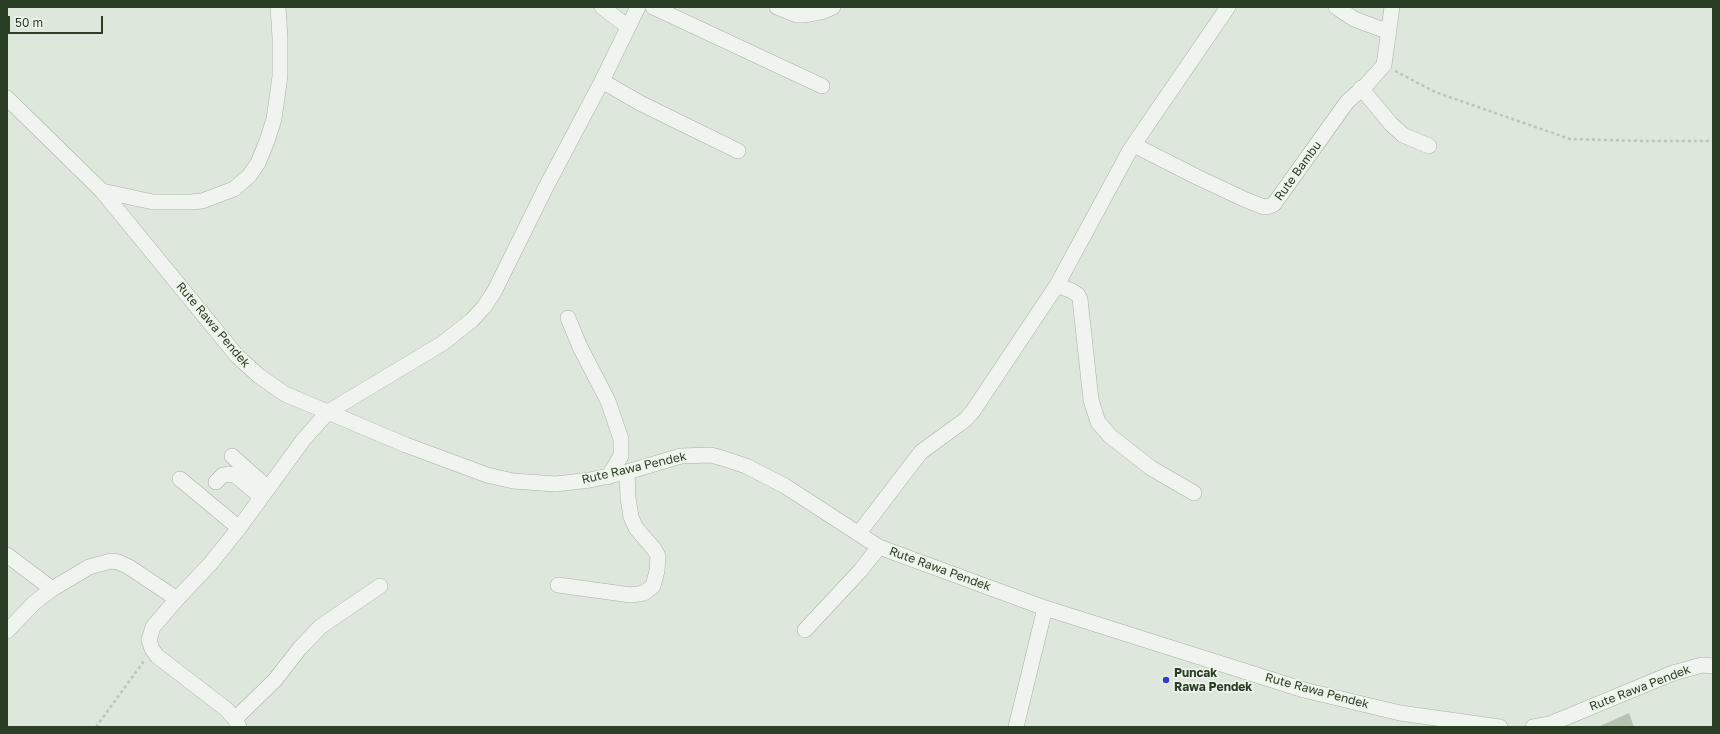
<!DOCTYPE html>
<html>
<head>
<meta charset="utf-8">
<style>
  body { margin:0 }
  #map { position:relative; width:1720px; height:734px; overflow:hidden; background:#dee7db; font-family:"Golos Text",sans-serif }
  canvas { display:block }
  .frame { position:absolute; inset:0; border:8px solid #2a3d25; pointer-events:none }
  .scale { position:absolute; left:8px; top:16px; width:95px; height:18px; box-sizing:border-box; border:2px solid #2a3d25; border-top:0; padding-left:5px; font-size:12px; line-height:14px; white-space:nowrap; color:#2a3d25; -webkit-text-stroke:3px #edf4ea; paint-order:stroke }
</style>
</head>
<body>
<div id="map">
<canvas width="1720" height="734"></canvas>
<div class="frame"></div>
<div class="scale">50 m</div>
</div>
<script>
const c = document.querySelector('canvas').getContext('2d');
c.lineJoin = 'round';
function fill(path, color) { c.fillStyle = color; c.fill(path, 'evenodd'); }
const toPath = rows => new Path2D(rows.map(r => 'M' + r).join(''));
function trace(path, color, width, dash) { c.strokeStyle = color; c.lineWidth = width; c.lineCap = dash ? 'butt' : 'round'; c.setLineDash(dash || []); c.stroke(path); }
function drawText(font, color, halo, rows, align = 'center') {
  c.font = font + ' "Golos Text",sans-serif'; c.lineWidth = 3.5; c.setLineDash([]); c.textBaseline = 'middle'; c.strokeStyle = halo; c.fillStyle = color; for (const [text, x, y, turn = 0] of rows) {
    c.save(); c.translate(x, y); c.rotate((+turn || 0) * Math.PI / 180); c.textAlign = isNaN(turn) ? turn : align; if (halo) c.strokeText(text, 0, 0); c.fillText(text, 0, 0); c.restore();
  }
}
const building = toPath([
  [1629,713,1634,727,1598,727]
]);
const path = toPath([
  [1395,71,1435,92,1570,139,1643,141,1713,141],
  [96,727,144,661]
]);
const minor = toPath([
  [602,7,628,27],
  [653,7,822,86],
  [777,7,797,15,805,15,821,12,833,7],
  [1336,7,1354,19,1389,32],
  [602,81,640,103,738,151],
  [1361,88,1391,124,1403,135,1429,146],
  [7,98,102,191,237,356,259,376,285,394,406,445,487,475,513,481,556,484,590,480,627,472,681,456,711,455,725,459,746,466,785,486,879,547,1045,608,1304,690,1400,713,1500,727],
  [1134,145,1199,178,1246,200,1264,207,1270,206,1274,204,1347,102,1367,84,1384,65,1392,7],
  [102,191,153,202,191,202,202,201,234,189,249,176,258,163,267,141,274,119,280,76,280,37,278,7],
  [1057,285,1072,291,1078,295,1080,299,1091,400,1098,422,1110,436,1151,468,1194,493],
  [568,318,580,347,608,401,621,439,621,456,608,477],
  [232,456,268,488],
  [180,479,239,528],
  [216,482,223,475,234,474,261,497],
  [859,533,921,452,965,420,973,411,1057,285,1130,150,1228,7],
  [7,555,52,589],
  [558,585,631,595,644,593,653,586,657,571,658,556,654,549,636,528,631,517,628,498,627,472],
  [177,599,153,627,149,640,152,649,157,656,226,709,235,719,239,727],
  [805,630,860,571,879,547],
  [7,631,34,603,52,589,89,567,111,561,118,562,129,567,177,599,211,563,239,528,304,439,328,412,443,343,472,320,484,307,494,292,547,185,602,81,638,7],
  [235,719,275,680,300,648,320,627,380,586],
  [1016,727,1045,608],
  [1533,727,1550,724,1673,673,1702,665,1713,666]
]);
const markers = [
  [1166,680,4,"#3837d4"]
];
const streetNames = [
  ["Rute Bambu",1298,171,-54],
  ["Rute Rawa Pendek",213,325,50],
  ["Rute Rawa Pendek",634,468,-13],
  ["Rute Rawa Pendek",940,569,20],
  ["Rute Rawa Pendek",1640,688,-21],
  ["Rute Rawa Pendek",1317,691,15]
];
const poiNames = [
  ["Puncak",1174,673],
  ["Rawa Pendek",1174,687]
];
fill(building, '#b6c3b2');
trace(minor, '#a4b1a1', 16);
trace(path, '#bcc5ba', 2.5, [3, 3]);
trace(minor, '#eff5ee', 15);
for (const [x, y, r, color] of markers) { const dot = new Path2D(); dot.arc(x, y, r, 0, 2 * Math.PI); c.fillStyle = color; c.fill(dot); trace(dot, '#edf4ea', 1.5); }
drawText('12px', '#2a3d25', '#edf4ea', streetNames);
drawText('bold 12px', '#2a3d25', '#edf4ea', poiNames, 'left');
</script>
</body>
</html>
